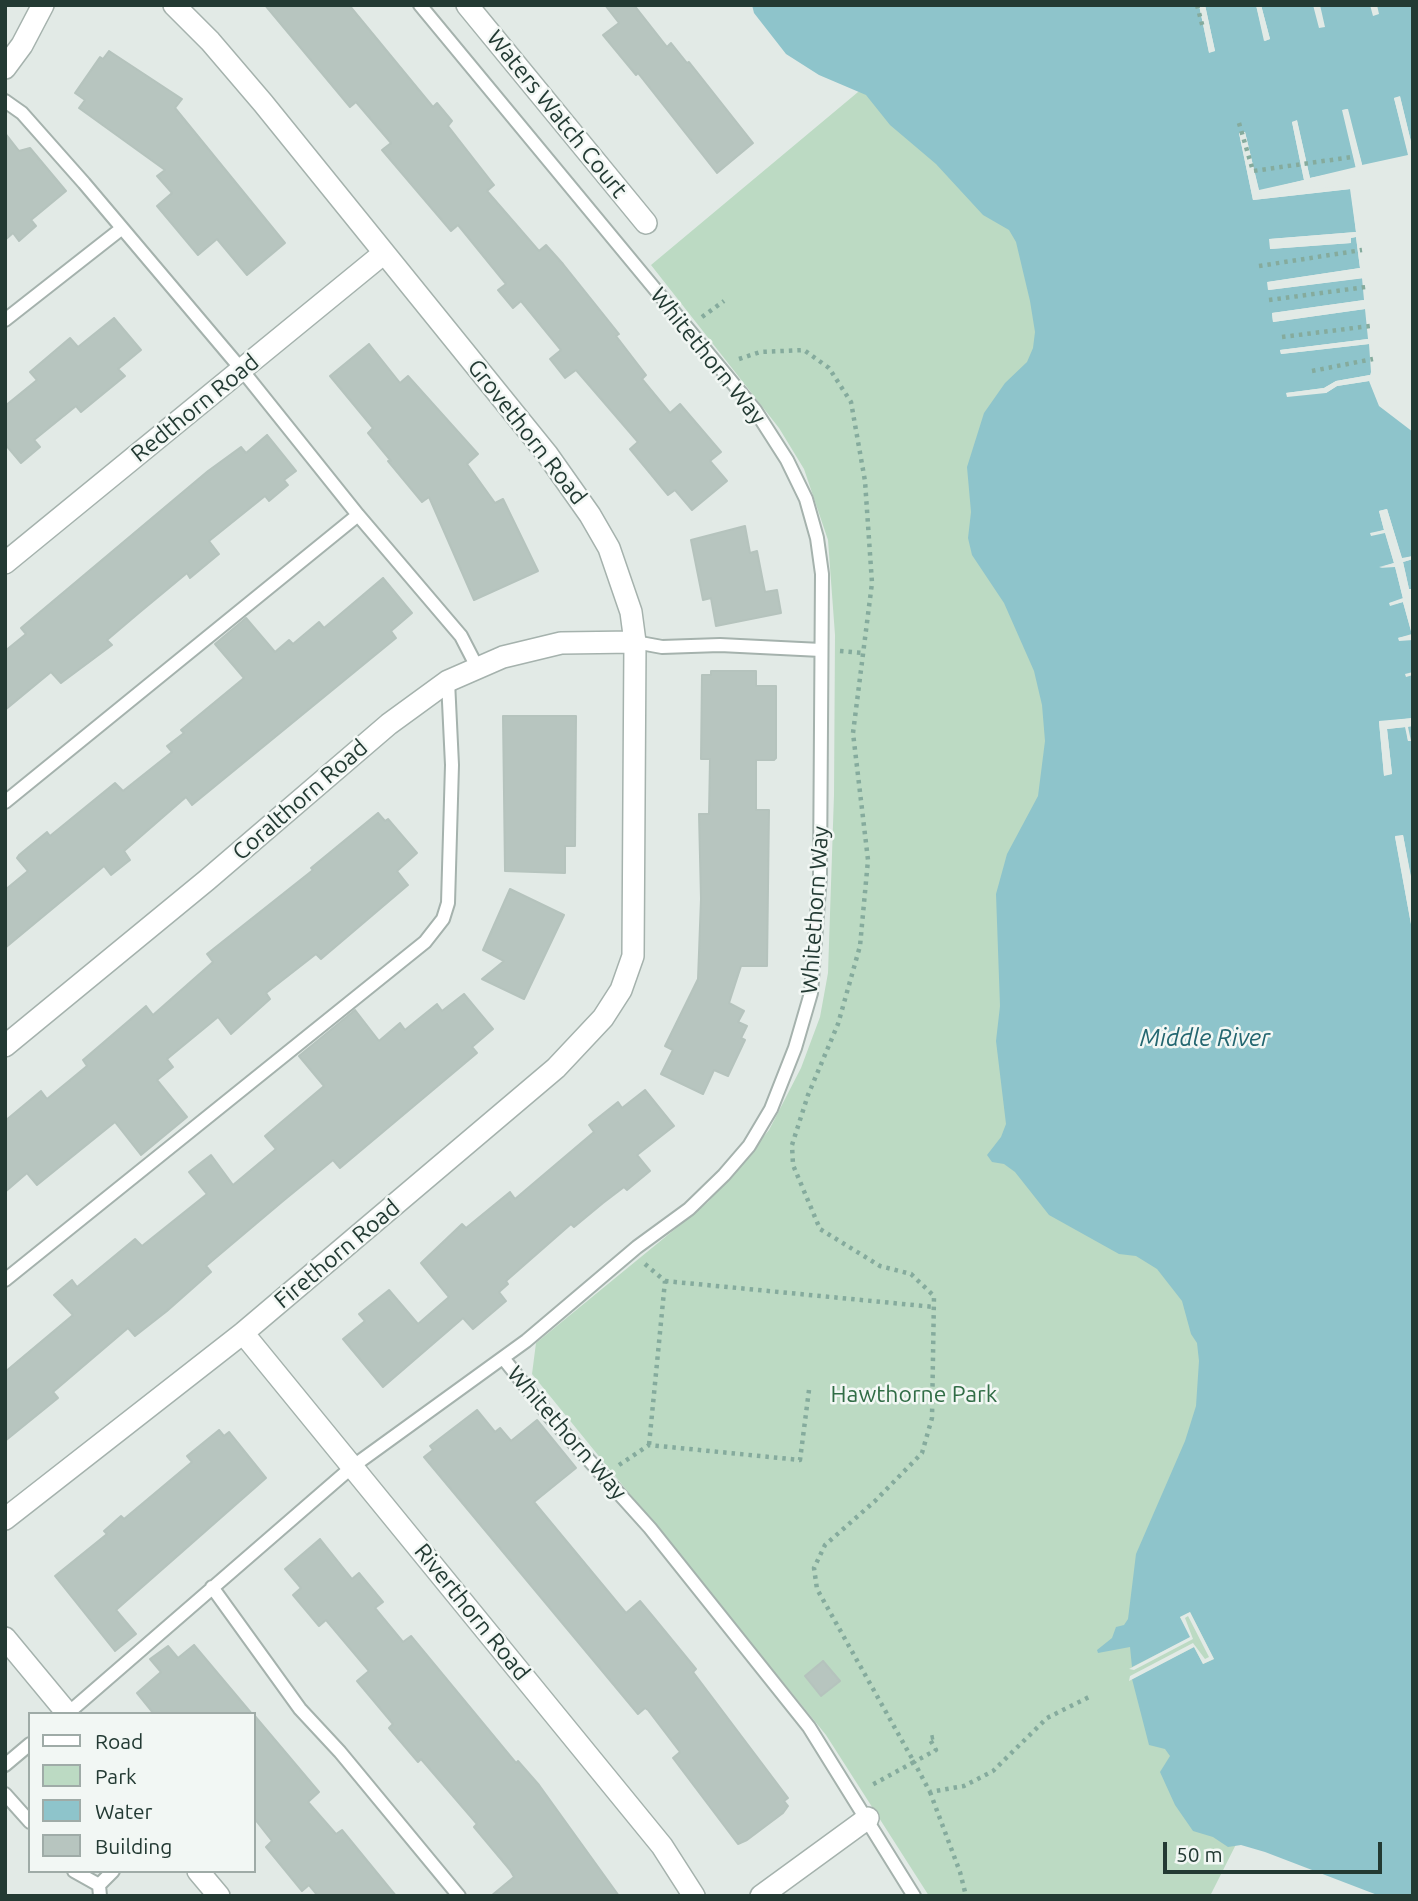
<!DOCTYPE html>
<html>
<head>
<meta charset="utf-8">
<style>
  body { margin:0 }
  #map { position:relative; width:1418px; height:1901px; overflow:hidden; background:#e2eae6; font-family:Ubuntu,sans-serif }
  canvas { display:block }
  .frame { position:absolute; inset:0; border:7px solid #233a33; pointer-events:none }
  .legend { position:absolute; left:28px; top:1712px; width:228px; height:161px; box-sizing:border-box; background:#f2f7f4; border:2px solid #9faba7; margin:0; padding:9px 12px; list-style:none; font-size:21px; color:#233a33 }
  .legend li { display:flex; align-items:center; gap:14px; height:35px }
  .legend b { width:35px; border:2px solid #9faba7 }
  .scale { position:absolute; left:1163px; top:1842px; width:219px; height:32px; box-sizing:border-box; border:4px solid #233a33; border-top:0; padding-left:9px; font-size:21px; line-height:24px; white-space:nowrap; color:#233a33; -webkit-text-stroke:5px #f2f7f4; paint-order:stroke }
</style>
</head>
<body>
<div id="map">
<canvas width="1418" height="1901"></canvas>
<div class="frame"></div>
<ul class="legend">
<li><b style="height:9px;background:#fff"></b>Road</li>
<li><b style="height:19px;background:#bcdac3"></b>Park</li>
<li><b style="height:19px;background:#8ec4cb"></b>Water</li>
<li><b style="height:19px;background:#b7c5bf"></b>Building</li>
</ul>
<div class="scale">50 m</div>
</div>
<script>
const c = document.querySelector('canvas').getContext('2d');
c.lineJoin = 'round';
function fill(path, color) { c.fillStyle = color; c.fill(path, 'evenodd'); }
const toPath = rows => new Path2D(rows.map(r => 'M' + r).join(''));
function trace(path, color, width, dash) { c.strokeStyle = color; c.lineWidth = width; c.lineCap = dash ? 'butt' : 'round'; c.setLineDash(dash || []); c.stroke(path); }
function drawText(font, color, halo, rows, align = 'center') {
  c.font = font + ' Ubuntu,sans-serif'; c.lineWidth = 5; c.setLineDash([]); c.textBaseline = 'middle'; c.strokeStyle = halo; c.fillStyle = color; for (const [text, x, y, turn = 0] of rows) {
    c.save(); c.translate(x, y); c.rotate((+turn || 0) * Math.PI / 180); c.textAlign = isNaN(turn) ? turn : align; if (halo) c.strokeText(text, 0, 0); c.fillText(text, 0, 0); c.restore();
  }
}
const green = toPath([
  [882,72,1038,212,1198,1277,1281,1755,1210,1896,929,1896,826,1735,532,1374,536,1343,708,1202,769,1130,801,1068,820,1017,828,973,834,795,835,635,828,540,804,469,779,428,651,265]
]);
const water = toPath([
  [752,5,1199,5,1209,52,1215,51,1205,5,1256,5,1265,41,1270,39,1261,5,1313,5,1319,28,1325,27,1320,5,1370,5,1373,16,1379,14,1377,5,1413,5,1413,150,1400,97,1394,98,1408,155,1362,165,1347,109,1343,110,1356,167,1310,178,1297,121,1292,122,1304,180,1259,191,1245,132,1239,133,1253,200,1350,189,1356,232,1270,239,1270,249,1351,243,1350,238,1356,237,1360,268,1268,282,1269,290,1362,278,1364,300,1272,313,1273,322,1365,309,1368,339,1280,350,1281,354,1369,344,1371,372,1370,375,1336,381,1324,388,1286,393,1326,393,1337,386,1369,381,1379,406,1413,432,1413,556,1402,559,1387,509,1379,511,1384,530,1370,534,1385,532,1394,563,1379,567,1395,566,1403,599,1390,603,1390,605,1403,602,1412,635,1398,638,1413,640,1413,672,1405,674,1406,677,1413,675,1413,718,1379,722,1384,775,1392,774,1387,729,1406,727,1408,741,1408,726,1413,726,1413,887,1403,835,1395,837,1413,935,1413,1896,1380,1896,1265,1852,1241,1845,1228,1847,1213,1837,1193,1831,1175,1805,1160,1772,1170,1756,1165,1749,1149,1745,1132,1679,1194,1647,1203,1664,1214,1659,1190,1612,1180,1617,1191,1637,1132,1667,1130,1647,1098,1653,1097,1650,1112,1638,1116,1627,1124,1625,1128,1619,1136,1554,1185,1441,1196,1406,1199,1361,1197,1343,1191,1334,1182,1301,1157,1269,1136,1256,1119,1254,1049,1215,1015,1172,1004,1164,992,1162,987,1155,1001,1137,1006,1124,996,1041,1000,1006,996,894,1007,854,1038,796,1045,741,1042,705,1034,671,1004,603,972,555,968,538,971,512,967,467,984,413,1005,383,1027,362,1033,348,1035,332,1030,301,1016,242,1009,230,983,215,936,164,890,125,866,95,819,75,786,54,754,13],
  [1413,559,1413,589,1409,589,1403,562]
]);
const pier = toPath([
  [1199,5,1205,5,1215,51,1209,53],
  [1256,5,1261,5,1270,39,1264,41],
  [1400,96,1413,150,1409,158,1259,194,1245,148,1256,196,1350,185,1354,188,1363,271,1271,285,1361,275,1365,278,1268,290,1267,282,1360,268,1356,237,1351,238,1351,243,1270,249,1269,239,1356,232,1351,189,1253,200,1239,133,1245,132,1259,190,1304,180,1292,122,1297,120,1310,178,1356,169,1342,110,1348,109,1363,168,1409,156,1394,98],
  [1347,236,1347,240,1273,246,1273,242],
  [1364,300,1365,304,1276,318,1365,306,1365,309,1273,322,1272,313],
  [1368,339,1369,344,1281,354,1280,350],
  [1370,375,1369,381,1337,386,1326,393,1287,397,1286,393,1324,388,1336,381],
  [1387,509,1402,558,1413,556,1413,559,1403,562,1409,589,1413,589,1410,592,1413,606,1383,513,1413,625,1413,640,1399,641,1398,638,1412,634,1403,602,1390,606,1389,603,1403,598,1395,567,1379,568,1394,563,1385,533,1371,536,1370,533,1384,530,1379,511],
  [1413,718,1413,721,1383,724,1387,772,1384,727,1413,722,1413,726,1408,727,1411,741,1408,741,1405,727,1387,729,1392,774,1384,776,1379,721],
  [1403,835,1413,890,1409,888,1399,839,1413,915,1413,935,1395,836],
  [1190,1612,1214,1659,1203,1664,1194,1647,1129,1681,1130,1676,1193,1643,1205,1659,1209,1657,1188,1616,1185,1618,1193,1639,1134,1670,1129,1669,1190,1637,1180,1617]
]);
const building = toPath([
  [265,5,349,5,433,107,437,103,452,121,448,126,494,185,487,191,539,251,546,245,563,264,619,334,616,336,646,375,642,379,670,413,680,404,721,452,710,461,727,481,692,510,675,490,668,495,630,449,638,442,576,370,565,378,550,359,561,350,521,301,513,308,498,290,506,284,458,225,451,231,382,150,391,143,356,102,350,107,265,5],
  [605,5,634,5,667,47,671,43,687,63,689,62,753,143,717,173,638,73,636,75,603,35,619,23,605,5],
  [109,51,182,99,175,108,285,243,247,275,217,239,198,255,157,206,172,193,157,176,165,170,79,108,85,100,75,93,100,57,103,59,109,51],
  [5,133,19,151,30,148,66,191,31,220,36,226,19,241,13,233,5,240,5,133],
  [114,318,141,350,118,369,125,376,81,412,76,406,34,440,40,447,21,463,5,444,5,406,37,380,30,372,70,338,78,347,114,318],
  [369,344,400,383,408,376,478,454,467,464,495,503,503,499,538,571,474,600,429,497,422,502,388,461,391,461,368,433,373,428,330,376,369,344],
  [267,435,296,471,284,480,288,485,269,501,265,496,209,541,219,554,190,578,187,573,140,612,107,640,112,645,61,683,51,672,5,710,5,651,26,634,21,628,208,471,241,447,246,453,267,435],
  [745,526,750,553,757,551,765,592,777,590,781,613,716,626,711,598,703,600,691,540,745,526],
  [383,578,412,613,391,631,396,638,192,805,186,797,124,851,130,860,111,875,104,866,5,948,5,890,28,871,17,858,19,855,47,832,50,836,115,783,123,791,172,752,167,746,184,733,181,730,244,678,215,644,246,618,275,652,289,640,293,644,319,622,324,628,383,578],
  [711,671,756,671,756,686,776,686,776,758,774,760,756,760,756,810,769,810,767,966,741,966,729,1003,744,1011,738,1022,747,1026,741,1038,745,1040,728,1076,714,1070,703,1094,661,1074,673,1050,665,1046,698,979,701,899,699,814,709,814,710,759,701,759,702,675,711,675,711,671],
  [503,716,576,716,575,846,565,846,565,873,505,871,503,716],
  [378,813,385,821,388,819,417,853,397,871,408,885,321,959,316,954,266,993,270,999,231,1034,218,1017,167,1059,173,1067,157,1080,187,1117,141,1155,115,1122,37,1185,27,1173,5,1192,5,1121,41,1091,47,1099,87,1066,83,1060,146,1006,153,1015,213,962,207,954,313,870,311,868,378,813],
  [510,889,564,915,524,999,482,979,504,961,483,950,510,889],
  [464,994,493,1029,472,1047,477,1053,340,1168,333,1160,283,1201,206,1266,211,1272,167,1311,135,1336,128,1328,53,1392,58,1398,5,1441,5,1372,73,1315,54,1295,72,1280,77,1287,135,1239,142,1246,207,1194,189,1172,211,1155,233,1185,276,1149,265,1136,324,1086,299,1056,355,1010,379,1041,400,1023,405,1030,437,1004,442,1011,464,994],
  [645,1090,674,1126,637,1155,650,1171,627,1190,624,1187,603,1203,574,1227,571,1224,506,1281,508,1284,499,1292,506,1301,473,1329,463,1318,383,1387,343,1339,365,1321,359,1314,389,1290,418,1324,449,1297,421,1263,462,1224,466,1228,510,1192,515,1199,594,1132,589,1125,618,1102,622,1108,645,1090],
  [477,1410,495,1432,500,1428,511,1441,537,1420,576,1468,534,1502,626,1613,640,1601,655,1619,696,1669,693,1672,788,1798,784,1801,788,1806,783,1813,747,1840,738,1844,673,1758,680,1752,648,1710,645,1708,638,1714,424,1457,433,1450,430,1446,477,1410],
  [219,1430,224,1436,229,1432,266,1478,116,1610,136,1634,115,1651,55,1576,107,1534,104,1531,121,1516,124,1519,192,1462,187,1456,219,1430],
  [320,1539,352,1579,359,1573,383,1602,375,1608,403,1642,411,1636,516,1763,518,1761,539,1785,619,1896,491,1896,514,1877,510,1870,474,1827,477,1824,421,1759,418,1762,389,1728,393,1724,357,1681,369,1671,326,1620,319,1626,293,1595,301,1588,285,1569,320,1539],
  [194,1645,252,1714,154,1714,137,1693,161,1672,150,1659,168,1646,178,1658,194,1645],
  [823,1661,840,1681,821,1696,805,1676,823,1661],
  [254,1715,319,1792,308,1802,336,1834,342,1830,396,1896,318,1896,309,1885,302,1891,266,1847,272,1841,254,1818,254,1715]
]);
const path = toPath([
  [1197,5,1203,28],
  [1239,123,1253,171,1352,157],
  [1259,266,1362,250],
  [1269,300,1366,287],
  [702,317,724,301],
  [1282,337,1370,326],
  [739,359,760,352,804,350,829,368,851,402,865,481,872,583,853,733,868,860,860,946,838,1024,808,1095,792,1145,793,1165,820,1229,880,1266,911,1274,934,1296,932,1418,922,1453,875,1501,825,1545,814,1568,817,1589,914,1762,870,1786],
  [1312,371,1373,359],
  [840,651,863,653],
  [645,1264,665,1281,649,1445],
  [665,1281,934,1307],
  [619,1465,649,1445,800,1460,809,1390],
  [934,1737,929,1738,936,1750,914,1762,930,1792,964,1786,993,1771,1047,1718,1091,1696],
  [930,1792,960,1872,966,1896]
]);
const lane = toPath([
  [5,101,22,113,84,183,242,370,358,515,461,636,477,667],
  [5,320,121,229],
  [635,642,662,647,720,645,821,650],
  [5,802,358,515],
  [5,1280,425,942,443,919,448,903,452,765,448,681],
  [503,1358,551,1418,650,1528,809,1727,914,1896],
  [212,1587,300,1709,340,1752,459,1896],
  [67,1714,352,1467,526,1341,637,1247,689,1209,724,1175,749,1146,771,1109,795,1048,811,993,820,876,822,574,817,538,806,499,787,460,755,410,420,5],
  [5,1765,30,1744],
  [5,1794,30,1822],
  [74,1871,99,1885],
  [100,1896,99,1885,113,1871]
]);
const street = toPath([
  [467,5,646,223],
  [5,68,22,45,43,5],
  [5,563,384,253],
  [5,1046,207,880,389,724,448,681,503,657,561,643,635,642],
  [243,1333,662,1846,694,1896],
  [5,1519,243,1333,556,1068,603,1018,621,990,633,956,635,642,631,612,609,548,590,515,547,454,263,103,210,41,174,5],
  [5,1638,68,1714],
  [198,1871,219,1896],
  [761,1896,868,1818]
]);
const streetNames = [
  ["Waters Watch Court",557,114,51],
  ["Whitethorn Way",708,356,51],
  ["Redthorn Road",195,408,-39],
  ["Grovethorn Road",527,432,52],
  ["Coralthorn Road",300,800,-41],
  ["Whitethorn Way",815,910,-86],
  ["Firethorn Road",337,1254,-40],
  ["Whitethorn Way",567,1433,49],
  ["Riverthorn Road",472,1612,51]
];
const parkNames = [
  ["Hawthorne Park",914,1394]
];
const waterNames = [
  ["Middle River",1205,1038]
];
fill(green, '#bcdac3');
fill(water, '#8ec4cb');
fill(pier, '#e2eae6');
fill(building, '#b7c5bf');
trace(building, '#b5c3bd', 2);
trace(lane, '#a5b2ad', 16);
trace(street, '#a5b2ad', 24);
trace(path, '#85ab9d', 4.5, [3.5, 5]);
trace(lane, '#fff', 12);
trace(street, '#fff', 21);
drawText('23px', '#233a33', '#f2f7f4', streetNames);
drawText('23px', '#316d46', '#f2f7f4', parkNames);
drawText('italic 24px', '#236670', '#f2f7f4', waterNames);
</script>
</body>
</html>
